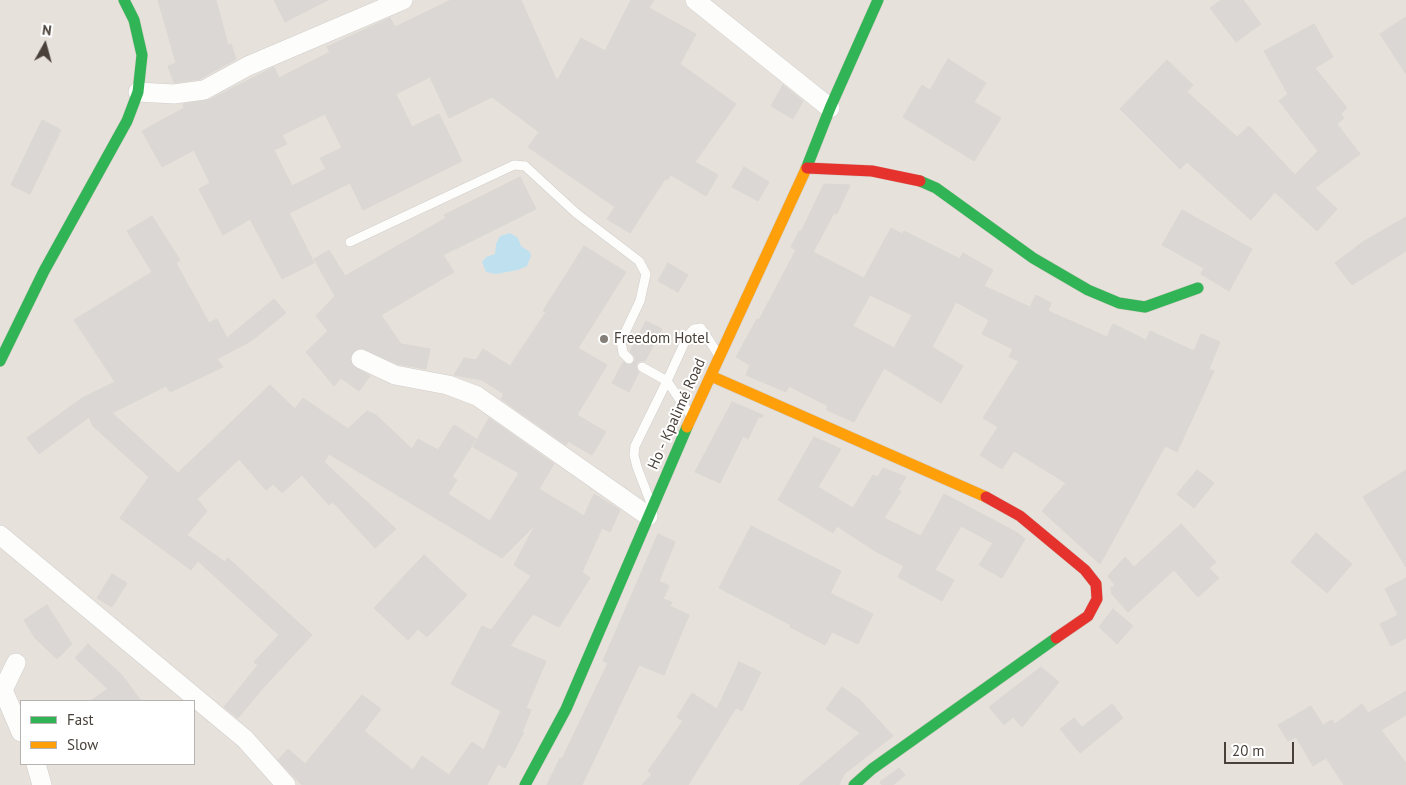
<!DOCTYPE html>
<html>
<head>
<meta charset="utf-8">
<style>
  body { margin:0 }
  #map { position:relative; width:1406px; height:785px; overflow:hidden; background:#f3f0ed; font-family:"PT Sans",sans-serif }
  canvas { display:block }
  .legend { position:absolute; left:20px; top:700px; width:175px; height:65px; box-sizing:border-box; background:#fff; border:1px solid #b6b3b0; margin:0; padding:6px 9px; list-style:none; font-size:15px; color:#494139 }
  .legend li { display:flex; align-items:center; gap:10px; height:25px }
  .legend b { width:25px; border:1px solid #b6b3b0 }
  .north { position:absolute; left:20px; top:20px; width:50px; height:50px; -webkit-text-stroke:4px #fff; paint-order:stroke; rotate:7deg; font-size:14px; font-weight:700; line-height:20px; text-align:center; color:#494139 }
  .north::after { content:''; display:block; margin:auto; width:18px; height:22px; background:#494139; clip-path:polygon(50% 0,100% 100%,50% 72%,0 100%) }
  .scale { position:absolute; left:1224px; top:742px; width:70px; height:22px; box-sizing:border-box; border:2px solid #494139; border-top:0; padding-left:6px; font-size:15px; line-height:18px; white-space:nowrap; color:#494139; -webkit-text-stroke:4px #fff; paint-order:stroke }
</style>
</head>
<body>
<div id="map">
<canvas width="1406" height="785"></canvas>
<ul class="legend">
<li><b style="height:6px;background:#30b455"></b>Fast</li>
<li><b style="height:6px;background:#ff9f0a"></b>Slow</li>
</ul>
<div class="north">N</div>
<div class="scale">20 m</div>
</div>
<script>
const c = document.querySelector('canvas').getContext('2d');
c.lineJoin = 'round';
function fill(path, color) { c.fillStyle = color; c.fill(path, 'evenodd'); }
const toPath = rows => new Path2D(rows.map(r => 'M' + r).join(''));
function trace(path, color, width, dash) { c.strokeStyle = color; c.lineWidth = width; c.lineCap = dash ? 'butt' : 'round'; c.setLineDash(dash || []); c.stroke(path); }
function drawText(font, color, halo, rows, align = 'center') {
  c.font = font + ' "PT Sans",sans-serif'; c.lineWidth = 4; c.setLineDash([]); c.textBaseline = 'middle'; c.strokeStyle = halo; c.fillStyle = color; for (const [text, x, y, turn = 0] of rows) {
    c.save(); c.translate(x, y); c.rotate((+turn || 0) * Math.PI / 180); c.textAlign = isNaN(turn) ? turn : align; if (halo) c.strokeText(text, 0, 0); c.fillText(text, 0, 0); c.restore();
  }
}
const residential = toPath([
  [0,0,1406,0,1406,785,0,785],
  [21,701,194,701,194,764,21,764]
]);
const water = toPath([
  [510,233,518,238,521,246,530,252,531,256,527,266,518,270,496,274,486,272,482,262,486,257,495,254,496,244,500,236]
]);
const building = toPath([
  [158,0,216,0,228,45,231,44,236,59,200,79,174,83,168,66,176,63,158,0],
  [274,0,328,0,285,22,274,0],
  [451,0,521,0,557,81,581,38,605,51,631,0,654,0,649,8,696,34,680,64,736,104,695,162,718,175,706,196,671,175,667,180,665,179,630,233,607,219,615,207,528,147,539,132,492,97,449,118,430,77,396,94,412,127,439,114,462,161,363,210,350,183,289,213,314,263,282,279,250,219,223,235,199,189,210,183,194,150,162,167,142,131,184,108,183,104,209,100,274,67,279,78,330,52,327,47,348,37,390,18,395,27,451,0],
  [325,114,342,148,320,158,326,169,292,186,274,150,287,144,282,135,325,114],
  [1221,0,1243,0,1261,24,1236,42,1210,8,1221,0],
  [1406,17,1406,74,1380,34,1406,17],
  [1314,24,1333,57,1315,68,1347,108,1341,114,1344,118,1337,124,1360,154,1315,188,1337,209,1317,231,1275,192,1251,220,1187,162,1180,169,1120,109,1167,60,1193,85,1187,92,1237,137,1249,126,1295,175,1318,151,1279,101,1288,94,1264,51,1314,24],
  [948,59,986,83,974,102,1001,118,974,161,903,117,922,85,930,90,948,59],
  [783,85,803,101,793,119,771,106,783,85],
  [42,120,61,130,30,194,11,185,42,120],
  [744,167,769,182,758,201,732,187,744,167],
  [520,177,536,209,443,255,454,272,381,315,401,344,430,349,426,369,398,364,360,348,351,355,352,365,370,376,359,391,341,378,334,386,306,352,328,331,316,316,335,296,314,259,329,250,345,276,446,218,444,215,520,177],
  [824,184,850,185,837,214,834,213,813,252,864,278,891,228,902,234,904,231,960,259,963,253,993,270,984,286,1030,307,1036,295,1051,303,1048,311,1107,337,1113,324,1146,340,1150,331,1194,351,1201,334,1220,342,1209,369,1214,371,1177,452,1165,446,1100,564,1042,511,1066,483,1014,451,1002,469,980,455,998,427,983,418,1019,361,1009,357,1013,349,982,334,989,320,956,302,932,347,963,366,941,403,884,368,854,422,829,411,826,409,828,406,789,386,786,392,746,375,750,365,736,357,757,319,759,320,796,250,791,247,799,231,801,232,824,184],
  [870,295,912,315,894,348,853,326,870,295],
  [1182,210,1252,249,1229,291,1201,274,1204,268,1162,245,1182,210],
  [152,216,180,260,176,263,209,323,217,319,227,338,274,299,286,313,251,341,217,359,223,367,170,392,166,386,112,413,178,473,270,385,295,409,303,398,348,429,367,411,376,415,412,449,418,439,438,450,454,425,476,439,452,477,457,480,448,494,490,521,519,473,473,447,489,418,554,464,539,489,584,516,594,494,620,510,610,532,602,528,582,572,590,578,559,627,533,614,510,646,546,661,526,708,531,710,522,732,524,732,505,768,498,764,487,785,302,785,278,760,288,749,305,764,362,695,381,709,364,731,413,770,422,756,449,775,472,742,484,750,501,711,451,684,482,626,491,630,531,576,514,565,535,525,502,558,329,454,324,462,396,529,375,548,333,502,329,505,302,475,282,493,273,484,266,490,239,459,197,499,207,511,187,535,225,562,228,558,312,635,263,688,238,718,224,707,258,665,254,662,279,635,198,561,191,570,120,518,149,477,93,426,89,417,39,454,27,438,82,398,115,382,74,320,152,272,127,231,152,216],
  [1406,217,1406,251,1352,285,1335,263,1364,241,1406,217],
  [584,246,626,272,578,348,607,365,577,415,606,432,592,455,568,441,566,445,501,399,504,394,482,380,454,375,464,358,476,360,483,349,510,366,546,312,543,311,584,246],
  [668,263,688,275,678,292,658,281,668,263],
  [646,321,662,329,645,361,639,361,636,364,639,372,629,392,612,383,623,362,630,365,635,361,635,357,630,351,646,321],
  [732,402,763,415,762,418,759,416,748,439,743,436,720,483,695,472,732,402],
  [814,437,841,449,818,487,853,508,873,475,878,477,883,468,906,477,898,490,901,491,884,518,921,536,944,494,1016,532,1025,539,1002,578,979,565,993,543,961,526,935,570,954,580,942,601,898,577,904,566,875,551,837,526,833,533,778,500,814,437],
  [1197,470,1214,483,1194,508,1177,494,1197,470],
  [1406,470,1406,567,1363,497,1406,470],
  [1181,524,1216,562,1209,568,1219,578,1198,597,1174,570,1128,612,1112,594,1111,588,1115,585,1108,576,1125,557,1134,567,1181,524],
  [751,526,841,571,830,593,873,614,858,644,832,632,825,645,790,627,791,625,719,588,751,526],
  [1316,533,1352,564,1327,593,1291,562,1316,533],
  [658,534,675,542,659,581,669,586,663,599,672,602,670,606,689,615,664,675,639,665,582,785,547,785,560,758,562,759,608,663,603,661,658,534],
  [424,555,467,595,427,637,418,629,408,640,374,608,424,555],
  [112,574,127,583,112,607,97,598,112,574],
  [1406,578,1406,638,1391,646,1380,624,1398,615,1385,589,1406,578],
  [47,605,72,644,57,659,35,638,24,620,47,605],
  [1113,609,1133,626,1117,644,1099,627,1113,609],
  [88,644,122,675,141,701,90,701,108,689,75,658,88,644],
  [739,662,761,672,742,711,736,708,688,785,642,785,652,774,648,771,683,721,677,717,692,693,717,709,739,662],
  [1041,667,1059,682,1022,727,1013,717,1004,725,989,707,1041,667],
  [842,687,859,699,893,736,844,774,839,785,799,785,860,733,826,709,842,687],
  [1406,691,1406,715,1381,730,1406,763,1406,785,1344,785,1326,758,1313,766,1296,737,1288,741,1278,725,1311,706,1323,725,1332,720,1335,724,1362,704,1368,713,1406,691],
  [1112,704,1123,718,1080,753,1060,729,1074,718,1082,727,1112,704],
  [899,768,905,775,893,785,882,785,880,782,899,768]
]);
const lane = toPath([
  [350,242,514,165,525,166,576,213,639,261,646,274,640,301,621,341,623,353,629,359],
  [642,367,667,381,688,335,694,329,701,328,718,354],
  [650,501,637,467,634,455,635,446,667,381,689,413]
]);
const street = toPath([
  [695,0,830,108],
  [138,92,174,94,204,90,248,66,403,0],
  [361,359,395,375,448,385,477,396,648,516],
  [0,535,245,739,286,785],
  [16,663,3,690,21,732],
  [36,764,42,785]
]);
const fast = toPath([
  [806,169,830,108,878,0],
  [920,181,936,188,1033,258,1088,290,1119,303,1145,307,1198,288],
  [0,361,44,271,127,121,138,92,142,55,134,20,124,0],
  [525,785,566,709,687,427],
  [854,785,872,769,1056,638]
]);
const slow = toPath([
  [711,376,986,497],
  [687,427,806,169]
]);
const jam = toPath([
  [807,168,872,171,920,181],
  [986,497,1020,516,1085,570,1096,584,1097,599,1088,616,1056,638]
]);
const markers = [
  [604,339,5,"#847e78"]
];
const poiNames = [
  ["Freedom Hotel",614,339]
];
const streetNames = [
  ["Ho - Kpalimé Road",677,414,-66]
];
fill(residential, '#e7e1db');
fill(water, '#bfe1ef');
fill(building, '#dbd7d4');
trace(building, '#dbd7d3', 1);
trace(lane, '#d1cecb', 10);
trace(street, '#d1cecb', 20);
trace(fast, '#d2ccc4', 12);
trace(slow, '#d2ccc4', 12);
trace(jam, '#d2ccc4', 12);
trace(lane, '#fdfdfc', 9);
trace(street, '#fdfdfc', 19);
trace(fast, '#30b455', 11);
trace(slow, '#ff9f0a', 11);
trace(jam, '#e5322d', 11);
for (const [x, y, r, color] of markers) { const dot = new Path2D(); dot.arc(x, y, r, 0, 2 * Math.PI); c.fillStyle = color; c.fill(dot); trace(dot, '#fff', 2); }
drawText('15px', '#494139', '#fff', poiNames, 'left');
drawText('15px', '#494139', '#fff', streetNames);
</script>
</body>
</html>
